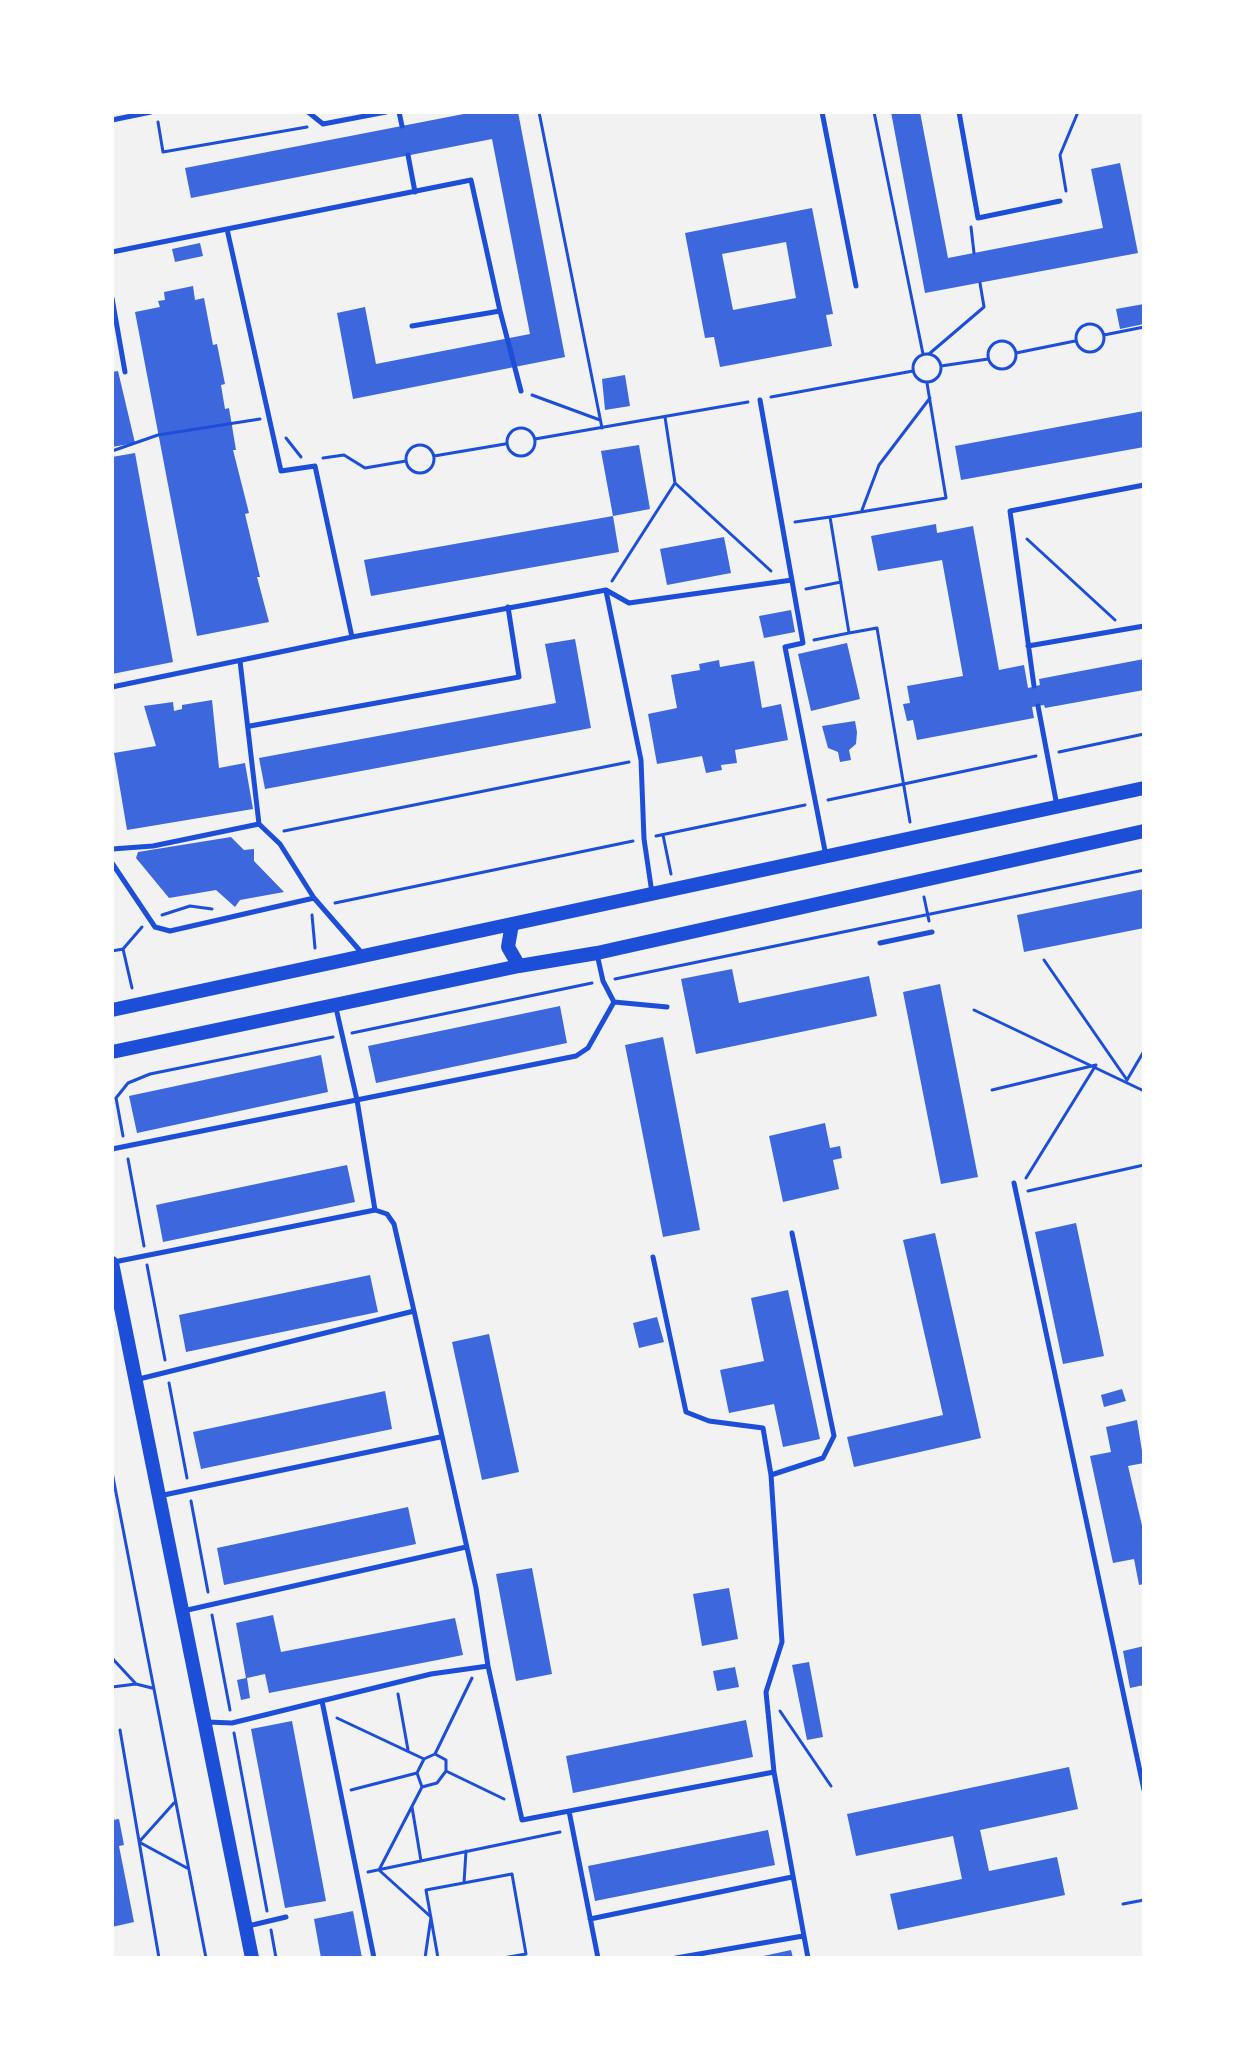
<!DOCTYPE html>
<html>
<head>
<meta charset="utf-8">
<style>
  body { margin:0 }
  #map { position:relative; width:1256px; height:2070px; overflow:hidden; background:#f2f2f2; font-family:Commissioner,sans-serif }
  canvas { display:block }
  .frame { position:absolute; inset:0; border:114px solid #fff; pointer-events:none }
</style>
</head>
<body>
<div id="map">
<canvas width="1256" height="2070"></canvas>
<div class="frame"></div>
</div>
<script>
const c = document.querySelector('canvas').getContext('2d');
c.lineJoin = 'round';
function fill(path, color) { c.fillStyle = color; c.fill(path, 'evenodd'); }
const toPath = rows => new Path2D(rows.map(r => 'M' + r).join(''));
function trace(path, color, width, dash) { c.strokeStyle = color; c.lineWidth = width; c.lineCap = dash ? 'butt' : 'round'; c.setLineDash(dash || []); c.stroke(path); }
const building = toPath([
  [474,112,518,112,565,357,353,399,337,313,365,307,376,364,530,334,492,139,191,198,185,168],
  [891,112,920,112,948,258,1103,228,1091,169,1120,163,1138,253,925,293],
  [812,208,833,314,826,315,832,346,720,367,714,337,705,338,685,233],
  [786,242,796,298,733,310,722,254],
  [200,243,203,256,175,262,172,249],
  [193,286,195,300,204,298,213,345,217,344,225,384,221,385,225,409,229,408,236,450,233,450,249,513,245,514,260,577,257,577,269,622,197,636,135,312,160,307,158,301,165,300,164,292],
  [1144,304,1144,324,1120,329,1116,309],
  [118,371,135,443,112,447,112,372],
  [625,375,630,406,605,410,602,379],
  [1144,411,1144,447,961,480,955,446],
  [639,445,650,509,613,516,619,552,371,596,364,560,613,516,601,451],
  [135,453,173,662,112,674,112,457],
  [936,524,937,533,973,526,999,670,1024,665,1028,688,1040,685,1039,679,1144,659,1144,690,1045,708,1044,705,1032,707,1034,718,917,740,913,720,907,721,903,704,910,703,907,686,963,676,942,560,878,571,871,536],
  [724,537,731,573,667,585,660,549],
  [791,610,795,632,764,638,759,616],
  [575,639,591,728,265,789,259,758,556,703,545,644],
  [847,643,860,699,811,711,798,654],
  [719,660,720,667,754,661,762,708,781,704,788,740,735,750,737,763,721,765,722,770,706,773,702,756,657,764,648,714,677,708,671,675,700,670,699,664],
  [212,700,219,768,245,763,253,809,127,830,114,753,156,746,144,706,173,702,174,711,182,709,182,705],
  [855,721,857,732,856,744,849,750,851,760,840,762,838,752,828,748,822,726],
  [231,837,244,850,254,849,254,861,284,892,240,900,235,907,216,890,169,898,136,858,138,852],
  [1144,889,1144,928,1024,952,1017,915],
  [732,969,739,1003,869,976,877,1016,696,1054,681,979],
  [940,984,978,1177,941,1184,903,992],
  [560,1006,567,1043,376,1083,368,1046],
  [663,1037,700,1230,663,1237,625,1045],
  [321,1055,328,1092,137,1133,129,1096],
  [825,1123,830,1148,840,1146,842,1158,833,1160,839,1189,783,1202,769,1136],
  [347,1165,355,1202,163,1242,156,1205],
  [1076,1223,1104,1356,1063,1364,1035,1232],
  [935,1233,981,1438,854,1467,847,1437,943,1415,903,1240],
  [370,1275,378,1312,186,1352,179,1315],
  [788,1290,820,1439,783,1447,774,1404,729,1413,720,1370,764,1361,751,1298],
  [657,1317,664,1342,639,1348,633,1323],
  [489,1334,519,1472,482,1480,452,1342],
  [1122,1389,1126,1401,1104,1407,1101,1395],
  [385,1391,392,1429,201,1469,193,1432],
  [1137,1420,1144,1463,1128,1466,1144,1534,1144,1584,1139,1585,1134,1559,1113,1563,1090,1456,1111,1452,1106,1427],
  [408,1507,416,1544,224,1585,217,1548],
  [532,1568,552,1674,516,1681,496,1574],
  [729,1588,738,1639,702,1646,693,1594],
  [273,1615,281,1652,455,1618,463,1655,269,1693,265,1674,247,1678,250,1698,241,1700,237,1680,246,1678,236,1623],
  [1144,1646,1144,1685,1130,1688,1123,1651],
  [809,1662,823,1737,807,1740,792,1665],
  [735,1667,739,1687,717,1691,713,1671],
  [746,1720,753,1757,573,1793,566,1756],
  [292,1721,326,1901,285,1908,251,1729],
  [1069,1767,1078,1809,980,1830,989,1871,1057,1857,1065,1895,898,1930,890,1894,962,1879,953,1836,856,1856,847,1814],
  [119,1819,124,1845,119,1846,134,1922,112,1927,112,1820],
  [768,1830,775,1865,595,1901,588,1866],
  [353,1911,362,1958,321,1958,314,1919],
  [791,1950,793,1958,759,1958,759,1957]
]);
const path = toPath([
  [539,112,602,428],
  [874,112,923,354],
  [158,122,163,152,307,127],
  [1066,191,1060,155,1078,112],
  [971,227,974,253],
  '1076 338a14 14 0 1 1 28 0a14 14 0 1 1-28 0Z',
  [1104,335,1144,327],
  '988 355a14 14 0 1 1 28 0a14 14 0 1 1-28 0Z',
  [1016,353,1075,341],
  '913 368a14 14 0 1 1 28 0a14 14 0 1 1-28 0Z',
  [929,354,984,307,980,283],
  [941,366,988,359],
  [532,395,600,420],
  [771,397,913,371],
  [665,417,675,483,771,571],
  '507 442a14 14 0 1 1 28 0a14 14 0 1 1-28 0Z',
  [286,438,301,457],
  [535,439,748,402],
  '406 459a14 14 0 1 1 28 0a14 14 0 1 1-28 0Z',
  [112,451,158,435,260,419],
  [434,456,505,444],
  [323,458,344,455,365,468,406,461],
  [862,510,879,465,930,398],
  [795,522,830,517],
  [1027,539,1115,620],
  [612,581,675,483],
  [806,589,841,582],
  [814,640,849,633],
  [1059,752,1144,734],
  [828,800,1036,756],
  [910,822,877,628,849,633,830,517,946,498,927,383],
  [284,831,629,762],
  [663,835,671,874],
  [656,836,805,805],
  [924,897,929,921],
  [335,903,633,841],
  [162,915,190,906,212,909],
  [312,915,315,948],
  [123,949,132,988],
  [112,951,123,949,142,927],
  [1044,960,1127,1080,1144,1051],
  [615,979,1144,870],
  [974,1010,1144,1091],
  [352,1033,592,983],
  [992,1090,1096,1065,1026,1178],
  [123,1136,116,1098,128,1083,150,1074,333,1037],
  [128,1159,144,1246],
  [1028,1191,1144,1165],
  [147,1265,165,1360],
  [169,1383,187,1478],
  [112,1472,206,1958],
  [191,1501,208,1592],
  [212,1615,230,1710],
  [112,1658,136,1684,152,1688],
  [112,1687,136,1684],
  [398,1694,408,1750],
  [780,1711,831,1786],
  [337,1718,424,1759],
  [120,1730,159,1958],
  [234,1733,267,1911],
  [435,1754,446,1760,446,1771,437,1783,422,1787,417,1773,424,1759,435,1754],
  [435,1754,472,1678],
  [446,1771,504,1799],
  [422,1787,379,1870,431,1917,425,1958],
  [351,1790,417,1773],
  [174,1803,139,1842,187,1868],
  [412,1807,421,1861],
  [368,1872,560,1832],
  [464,1883,466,1851],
  [1123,1904,1144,1900],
  [271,1930,276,1958],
  [438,1958,426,1890,512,1874,526,1954,503,1958]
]);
const service = toPath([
  [308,112,323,124,386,112],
  [399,112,402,126],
  [822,112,856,286],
  [959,112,978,218,1060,201],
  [112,120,151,112],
  [408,155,415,192],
  [227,229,471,180,500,311,412,326],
  [112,252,227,229,281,471,315,466,352,637],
  [112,298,125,372],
  [500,311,521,391],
  [760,400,803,643,785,647,826,856],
  [606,591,641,760,644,839,652,893],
  [1028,646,1144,626],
  [1034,686,1010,511,1144,485],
  [112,687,352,637,606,590,629,603,792,580],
  [1038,706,1057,806],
  [250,726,519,677,508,607],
  [259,824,280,844,314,898,361,952],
  [112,849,153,846,259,824,240,661],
  [112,863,155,927,170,931,314,898],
  [880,943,932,932],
  [614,1002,667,1007],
  [336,1008,357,1100,375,1210,387,1214,394,1224,414,1311,476,1588,488,1666,522,1820,774,1772],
  [112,1149,576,1056,588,1048,614,1002,603,981,597,954],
  [1014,1183,1144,1790],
  [653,1257,686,1412,709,1421,763,1428,771,1475,782,1642,766,1692,774,1772,808,1958],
  [114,1262,375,1210],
  [139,1379,414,1311],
  [771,1475,823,1458,834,1436,792,1233],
  [159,1496,440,1437],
  [183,1611,466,1547],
  [322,1701,374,1958],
  [207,1722,232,1723,431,1674,488,1666],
  [569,1811,598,1958],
  [590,1919,792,1877],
  [248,1926,286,1917],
  [676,1958,803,1936]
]);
const secondary = toPath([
  [512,924,508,947,519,966],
  [112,1010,1144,788],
  [112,1052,519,966,597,953,1144,831],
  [112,1263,252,1958]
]);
fill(building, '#3d67dc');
trace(path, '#1d4ed8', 3);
trace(service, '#1d4ed8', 5);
trace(secondary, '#1d4ed8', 14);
</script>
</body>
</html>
